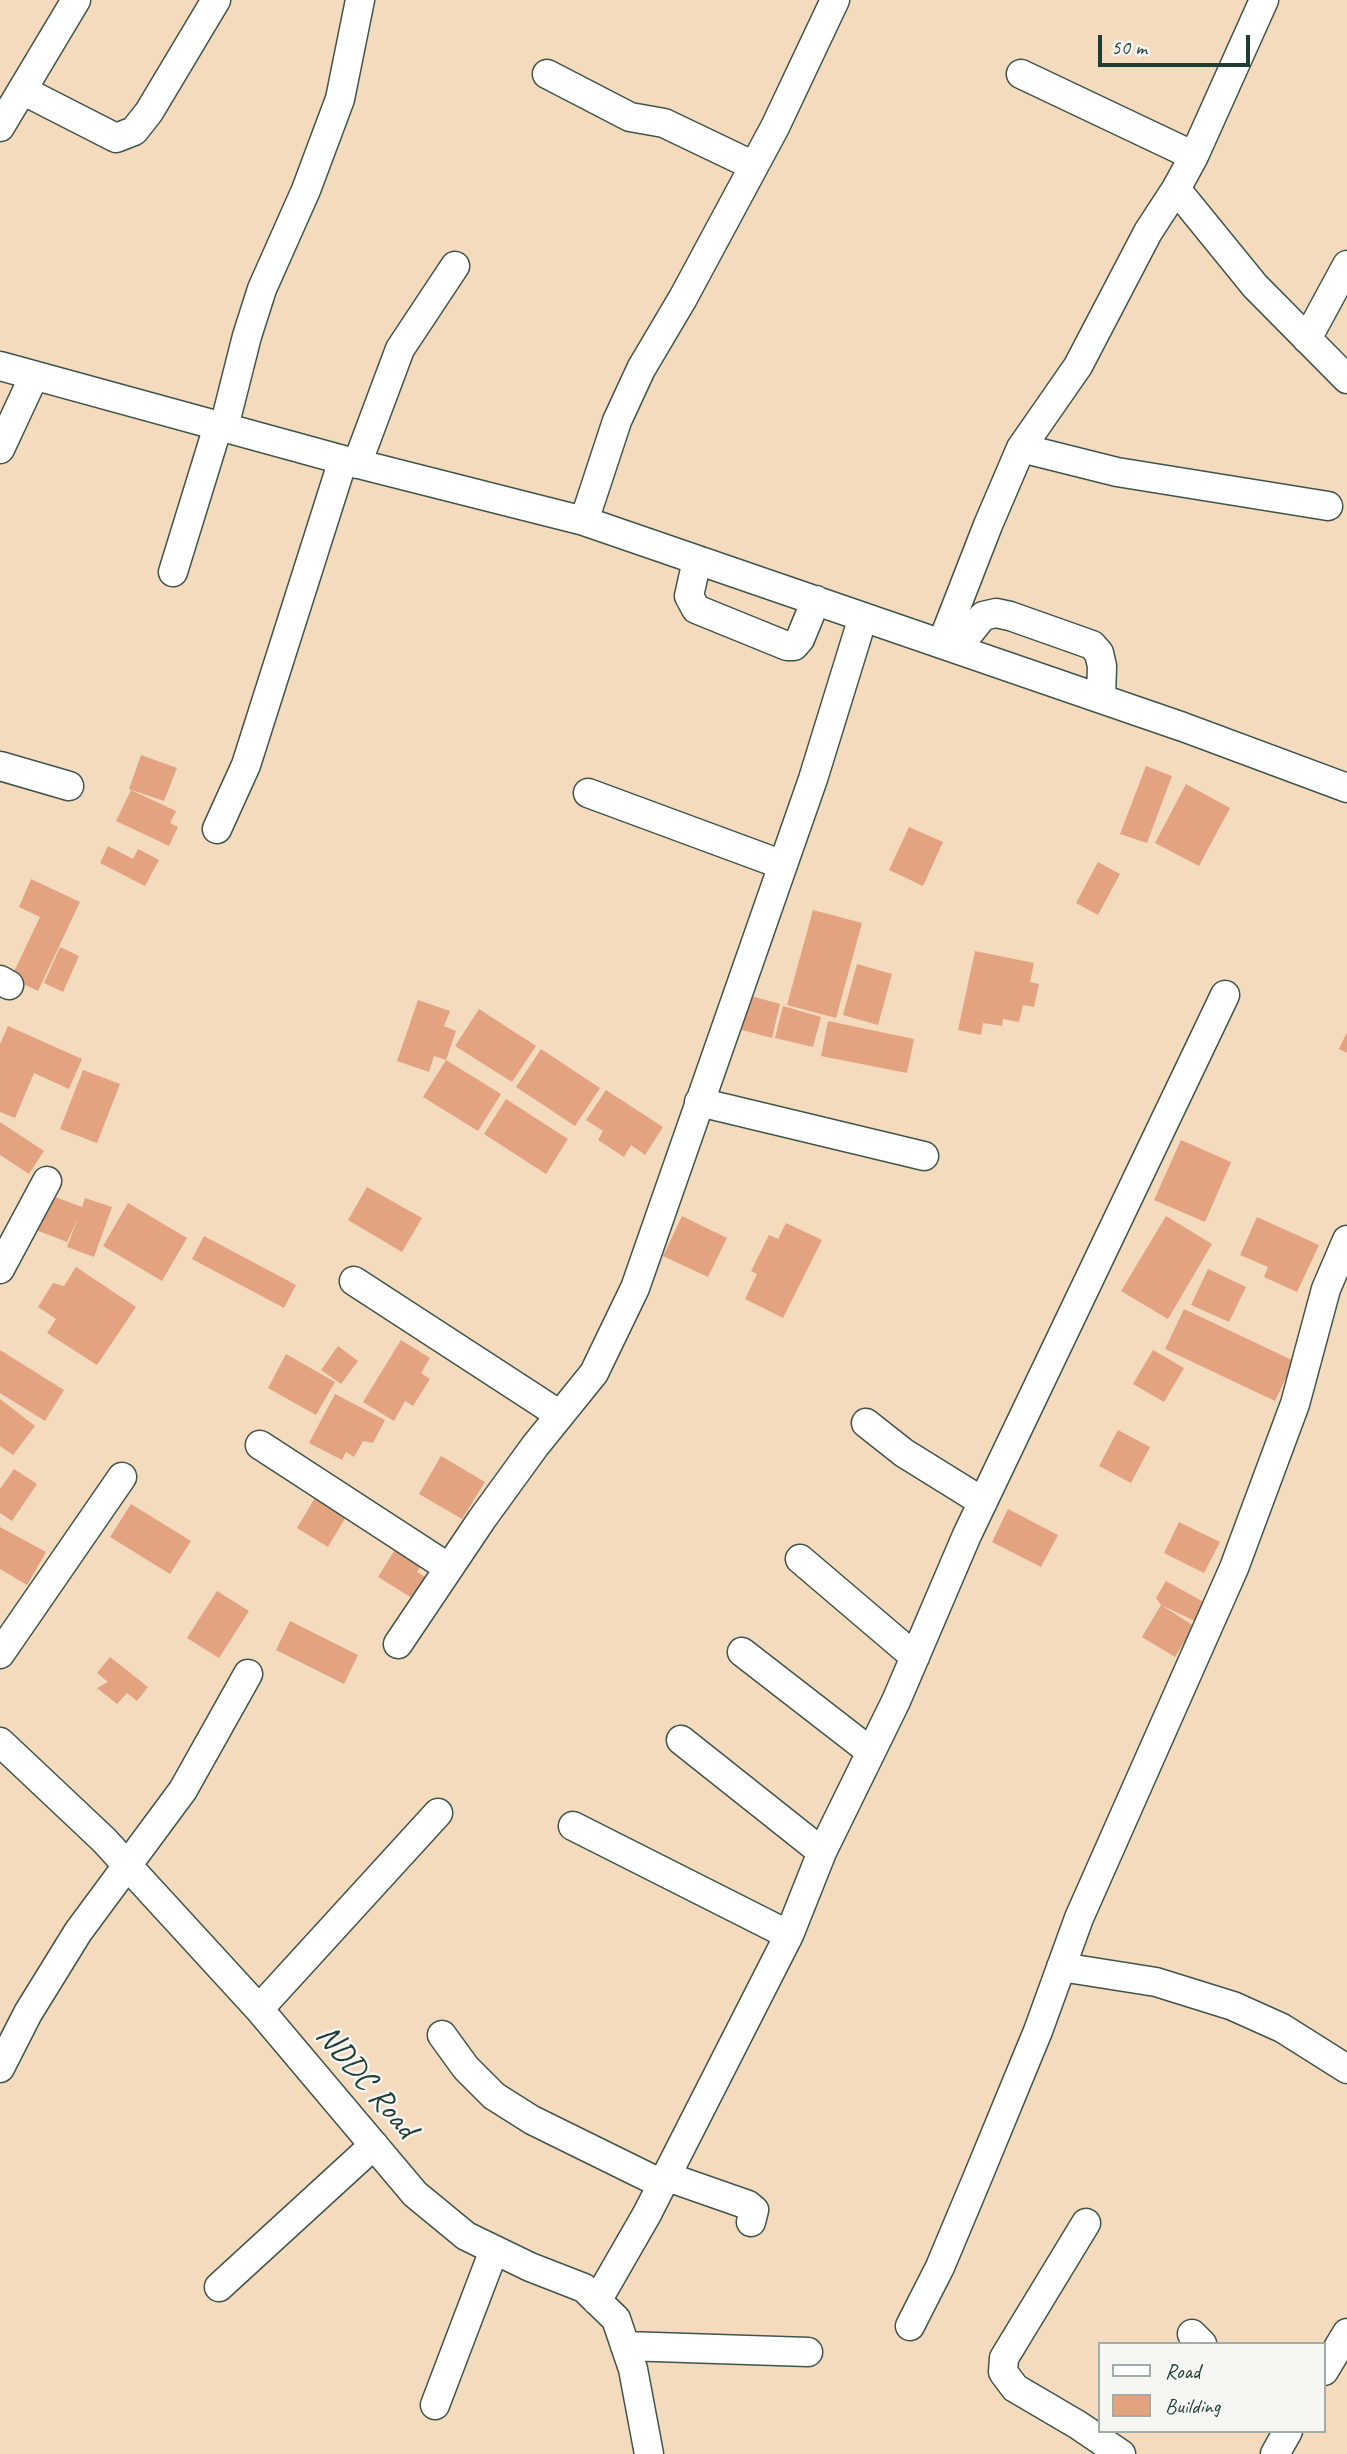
<!DOCTYPE html>
<html>
<head>
<meta charset="utf-8">
<style>
  body { margin:0 }
  #map { position:relative; width:1347px; height:2454px; overflow:hidden; background:#f4dbbe; font-family:Caveat,sans-serif }
  canvas { display:block }
  .legend { position:absolute; left:1098px; top:2342px; width:228px; height:91px; box-sizing:border-box; background:#f6f6f2; border:2px solid #a0aca6; margin:0; padding:9px 12px; list-style:none; font-size:21px; color:#1f3d34 }
  .legend li { display:flex; align-items:center; gap:14px; height:35px }
  .legend b { width:35px; border:2px solid #a0aca6 }
  .scale { position:absolute; left:1098px; top:35px; width:152px; height:32px; box-sizing:border-box; border:4px solid #1f3d34; border-top:0; padding-left:9px; font-size:21px; line-height:24px; white-space:nowrap; color:#1f3d34; -webkit-text-stroke:5px #f6f6f2; paint-order:stroke }
</style>
</head>
<body>
<div id="map">
<canvas width="1347" height="2454"></canvas>
<ul class="legend">
<li><b style="height:9px;background:#fff"></b>Road</li>
<li><b style="height:19px;background:#e3a280"></b>Building</li>
</ul>
<div class="scale">50 m</div>
</div>
<script>
const c = document.querySelector('canvas').getContext('2d');
c.lineJoin = 'round';
function fill(path, color) { c.fillStyle = color; c.fill(path, 'evenodd'); }
const toPath = rows => new Path2D(rows.map(r => 'M' + r).join(''));
function trace(path, color, width, dash) { c.strokeStyle = color; c.lineWidth = width; c.lineCap = dash ? 'butt' : 'round'; c.setLineDash(dash || []); c.stroke(path); }
function drawText(font, color, halo, rows, align = 'center') {
  c.font = font + ' Caveat,sans-serif'; c.lineWidth = 5; c.setLineDash([]); c.textBaseline = 'middle'; c.strokeStyle = halo; c.fillStyle = color; for (const [text, x, y, turn = 0] of rows) {
    c.save(); c.translate(x, y); c.rotate((+turn || 0) * Math.PI / 180); c.textAlign = isNaN(turn) ? turn : align; if (halo) c.strokeText(text, 0, 0); c.fillText(text, 0, 0); c.restore();
  }
}
const building = toPath([
  [141,755,177,768,164,801,129,789],
  [1146,766,1172,776,1147,843,1120,834],
  [1186,784,1230,808,1199,866,1155,843],
  [131,790,176,811,170,823,178,827,169,846,116,821],
  [909,827,943,842,923,886,889,870],
  [108,846,133,859,138,849,159,860,145,886,100,863],
  [1098,862,1120,874,1098,915,1076,903],
  [31,879,80,902,38,991,11,978,40,917,19,907],
  [813,910,862,923,836,1018,787,1005],
  [60,947,79,956,63,992,44,983],
  [975,951,1034,963,1030,982,1039,984,1034,1007,1023,1005,1019,1022,1003,1019,1002,1026,983,1023,981,1035,958,1030],
  [857,964,892,974,878,1025,843,1015],
  [751,996,780,1004,772,1038,742,1030],
  [418,1000,450,1011,444,1026,456,1031,446,1060,434,1056,429,1072,397,1061],
  [783,1006,821,1017,813,1047,775,1038],
  [479,1009,536,1046,512,1082,455,1046],
  [828,1021,914,1039,907,1073,821,1056],
  [8,1026,82,1059,69,1089,34,1073,15,1118,0,1112,0,1044],
  [1347,1032,1347,1053,1339,1049],
  [541,1049,600,1088,575,1126,516,1087],
  [446,1060,501,1094,478,1131,423,1097],
  [83,1070,120,1084,97,1143,60,1129],
  [606,1090,663,1127,645,1155,631,1145,624,1157,598,1140,603,1131,586,1120],
  [506,1099,568,1139,546,1174,484,1134],
  [0,1122,44,1151,29,1174,0,1155],
  [1181,1140,1231,1162,1205,1222,1154,1200],
  [367,1187,422,1218,402,1252,348,1220],
  [50,1195,82,1207,85,1198,112,1207,94,1257,67,1247,78,1218,67,1242,36,1230],
  [128,1203,187,1238,162,1281,103,1246],
  [682,1216,727,1238,708,1277,663,1256],
  [1166,1216,1212,1244,1168,1319,1121,1291],
  [1257,1217,1319,1245,1297,1292,1264,1277,1268,1267,1240,1255],
  [786,1223,822,1240,783,1318,745,1299,757,1274,751,1271,769,1235,778,1239],
  [204,1236,296,1285,284,1308,192,1259],
  [76,1267,136,1307,97,1365,47,1333,56,1319,38,1307,53,1283,64,1286],
  [1208,1269,1246,1287,1229,1322,1191,1305],
  [1184,1309,1294,1361,1275,1401,1165,1349],
  [401,1340,430,1358,421,1373,430,1379,413,1406,405,1401,394,1421,363,1402],
  [338,1346,358,1361,341,1384,321,1370],
  [0,1350,64,1390,45,1421,0,1393],
  [1153,1350,1184,1368,1164,1402,1133,1384],
  [286,1354,335,1382,316,1415,268,1388],
  [335,1394,385,1420,373,1443,363,1441,354,1457,346,1452,342,1460,309,1443],
  [0,1399,35,1426,13,1455,0,1446],
  [1118,1430,1150,1447,1131,1483,1099,1466],
  [441,1456,485,1482,462,1519,419,1494],
  [14,1469,37,1484,12,1521,0,1513,0,1489],
  [316,1496,347,1515,328,1547,297,1528],
  [131,1504,191,1541,170,1574,110,1537],
  [1008,1509,1058,1535,1041,1567,992,1542],
  [1179,1522,1220,1542,1204,1573,1164,1553],
  [0,1527,46,1552,27,1585,0,1569],
  [396,1548,422,1564,417,1572,430,1580,417,1601,378,1577],
  [1166,1581,1211,1606,1201,1624,1161,1605,1156,1598],
  [217,1591,249,1611,219,1658,187,1638],
  [1161,1605,1194,1626,1175,1657,1142,1637],
  [290,1621,358,1655,344,1684,276,1650],
  [110,1657,148,1687,137,1701,127,1693,117,1704,97,1688,108,1682,97,1673]
]);
const minor = toPath([
  [547,74,630,117,664,123,754,166],
  [1021,74,1194,156],
  [22,90,116,138,134,131,149,112,216,0],
  [0,127,76,0],
  [1176,189,1255,286,1347,379],
  [1307,339,1347,265],
  [0,366,343,460,584,521,1183,727,1347,788],
  [224,427,247,336,262,289,306,190,340,99,360,0],
  [1021,448,1117,472,1328,506],
  [0,449,34,376],
  [357,464,400,349,455,266],
  [584,521,617,421,641,369,683,298,775,127,835,0],
  [697,560,689,596,696,609,787,646,794,646,800,639,816,600],
  [173,572,218,426],
  [942,643,988,525,1021,448,1078,366,1148,232,1176,189,1194,156,1264,0],
  [957,648,983,616,996,613,1010,616,1092,645,1099,653,1102,666,1101,698],
  [0,766,69,786],
  [588,793,783,865],
  [217,829,246,765,343,460],
  [0,980,9,985],
  [699,1102,924,1156],
  [0,1269,47,1181],
  [354,1281,560,1415],
  [866,1423,904,1453,983,1502],
  [260,1445,449,1568],
  [800,1559,915,1657],
  [398,1644,482,1519,535,1446,594,1373,635,1288,813,779,863,617],
  [742,1652,871,1752],
  [0,1654,122,1477],
  [681,1740,822,1852],
  [0,1742,104,1840,259,2009,415,2194,466,2236,530,2267,584,2288,616,2319,633,2369,649,2454],
  [573,1826,789,1935],
  [1061,1967,1156,1982,1233,2006,1282,2028,1347,2069],
  [259,2009,438,1813],
  [442,2035,466,2068,494,2096,532,2120,662,2184],
  [0,2068,28,2013,78,1932,183,1790,248,1674],
  [665,2176,748,2205,754,2210,751,2222],
  [1086,2223,1004,2358,1003,2372,1015,2388,1078,2425,1121,2454],
  [219,2287,374,2145],
  [597,2301,647,2214,789,1935,822,1852,896,1701,967,1535,1225,995],
  [910,2326,940,2267,979,2174,1038,2031,1079,1918,1234,1568,1295,1404,1326,1289,1347,1240],
  [1192,2334,1202,2344],
  [625,2346,808,2352],
  [1324,2371,1347,2333],
  [435,2405,494,2250],
  [1275,2454,1288,2431]
]);
const streetNames = [
  ["NDDC Road",366,2082,50]
];
fill(building, '#e3a280');
trace(minor, '#3f5549', 31);
trace(minor, '#fff', 28);
drawText('33px', '#1f3d34', '#f6f6f2', streetNames);
</script>
</body>
</html>
